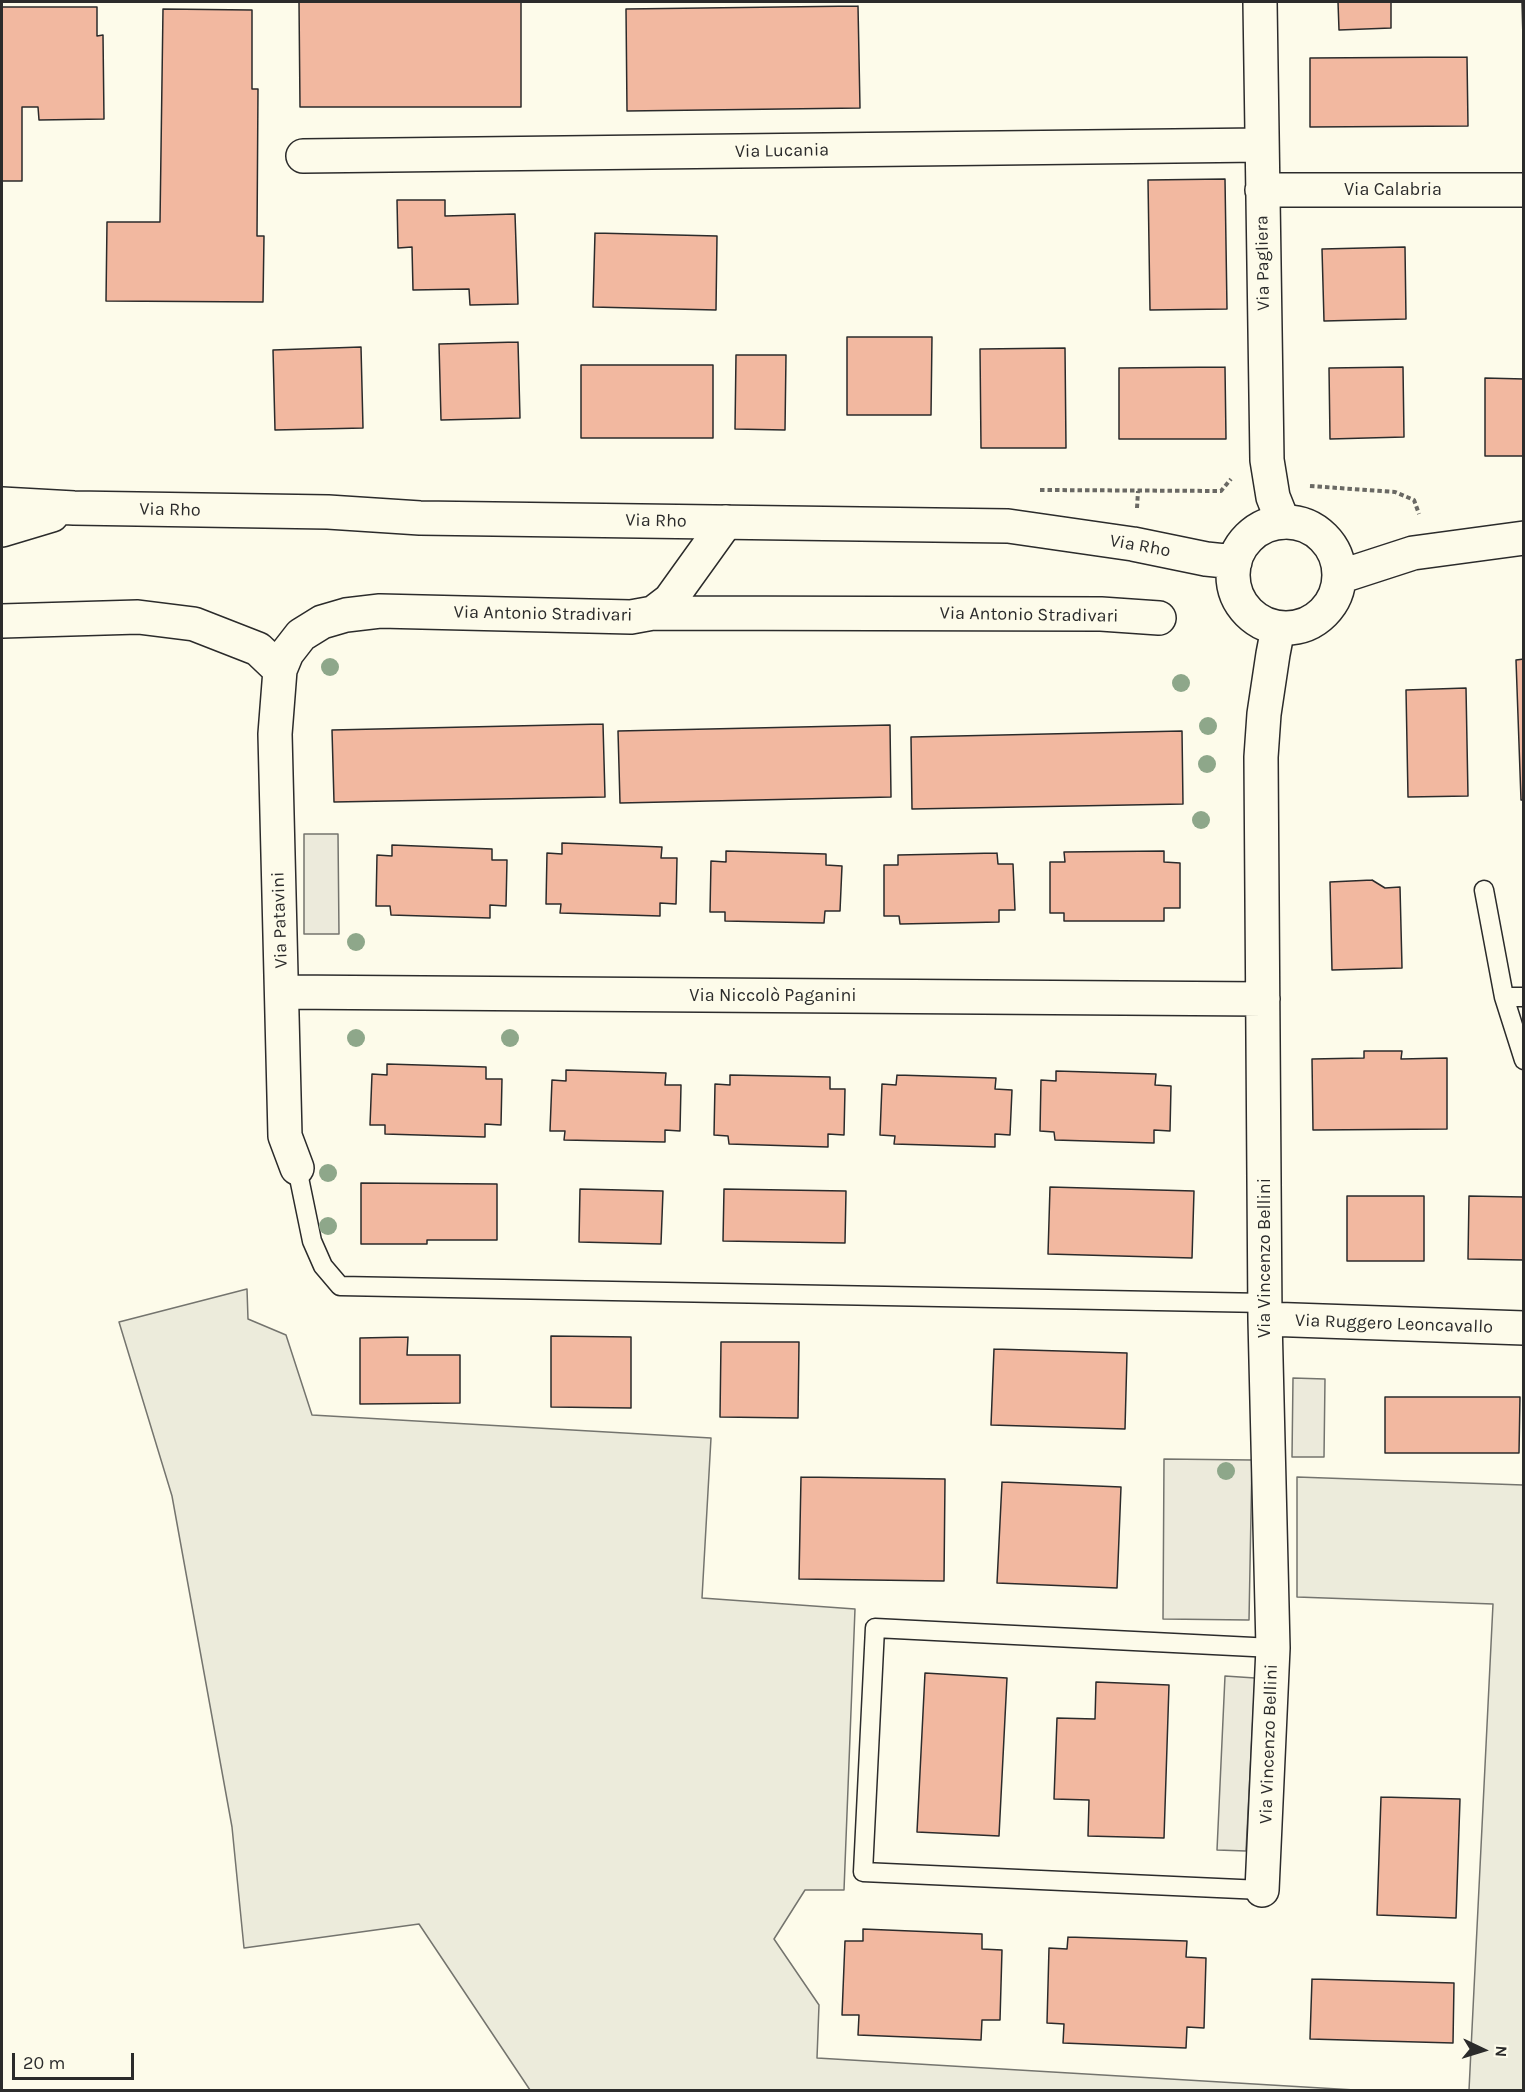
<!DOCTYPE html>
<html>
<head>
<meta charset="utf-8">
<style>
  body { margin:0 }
  #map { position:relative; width:1525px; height:2092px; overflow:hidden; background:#fdfbea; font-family:Karla,sans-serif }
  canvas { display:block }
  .frame { position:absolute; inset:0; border:3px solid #2b2b2b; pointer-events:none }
  .north { position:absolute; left:1453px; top:2020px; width:60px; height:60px; -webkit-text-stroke:4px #fdfbea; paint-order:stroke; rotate:94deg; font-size:16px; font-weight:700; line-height:24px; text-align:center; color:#2b2b2b }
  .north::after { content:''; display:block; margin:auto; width:21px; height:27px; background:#2b2b2b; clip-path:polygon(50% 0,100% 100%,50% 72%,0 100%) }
  .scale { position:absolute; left:12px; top:2053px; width:122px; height:27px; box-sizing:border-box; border:3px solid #2b2b2b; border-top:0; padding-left:8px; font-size:18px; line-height:21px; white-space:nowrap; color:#2b2b2b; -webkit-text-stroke:4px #fdfbea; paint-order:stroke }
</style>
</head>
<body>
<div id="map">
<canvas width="1525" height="2092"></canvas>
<div class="frame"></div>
<div class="north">N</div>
<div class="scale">20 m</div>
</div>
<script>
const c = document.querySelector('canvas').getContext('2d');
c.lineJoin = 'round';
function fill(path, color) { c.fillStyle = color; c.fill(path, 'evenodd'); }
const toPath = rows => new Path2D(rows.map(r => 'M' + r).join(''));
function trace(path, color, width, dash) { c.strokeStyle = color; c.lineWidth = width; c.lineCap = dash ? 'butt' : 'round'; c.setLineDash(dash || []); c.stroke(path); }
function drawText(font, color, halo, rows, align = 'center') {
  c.font = font + ' Karla,sans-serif'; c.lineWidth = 4.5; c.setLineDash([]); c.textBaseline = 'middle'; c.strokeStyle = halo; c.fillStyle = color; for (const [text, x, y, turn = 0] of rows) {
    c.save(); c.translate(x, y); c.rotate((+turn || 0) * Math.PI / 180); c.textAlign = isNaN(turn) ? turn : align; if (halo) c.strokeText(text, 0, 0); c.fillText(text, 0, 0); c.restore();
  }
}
const green = toPath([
  [247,1289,248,1319,286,1335,312,1415,711,1438,702,1598,855,1609,844,1890,805,1890,774,1939,819,2005,817,2058,1355,2090,530,2090,419,1924,244,1948,232,1827,172,1496,119,1322,247,1289],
  [1297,1477,1523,1485,1523,2090,1469,2090,1493,1604,1297,1597,1297,1477]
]);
const parking = toPath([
  [304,834,338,834,339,934,304,934,304,834],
  [1293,1378,1325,1379,1324,1457,1292,1457,1293,1378],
  [1164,1459,1252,1460,1249,1620,1163,1619,1164,1459],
  [1225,1676,1255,1678,1246,1851,1217,1850,1225,1676]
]);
const building = toPath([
  [299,2,521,2,521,107,300,107,299,2],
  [1331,2,1391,2,1391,28,1339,30,1338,2,1331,2],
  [1522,2,1524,2,1524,77,1522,2],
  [858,6,860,108,627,111,626,9,858,6],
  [2,7,97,7,97,36,103,35,104,119,39,120,38,107,22,107,22,181,2,181,2,7],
  [163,9,252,10,252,89,258,89,257,236,264,236,263,302,106,301,107,222,160,222,163,9],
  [1467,57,1468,126,1310,127,1310,58,1467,57],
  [1225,179,1227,309,1150,310,1148,180,1225,179],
  [397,200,445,200,445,216,515,214,518,304,470,305,469,289,413,290,412,247,398,248,397,200],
  [595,233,717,236,716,310,593,307,595,233],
  [1405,247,1406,319,1324,321,1322,249,1405,247],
  [847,337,932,337,931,415,847,415,847,337],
  [518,342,520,418,441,420,439,344,518,342],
  [361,347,363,428,275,430,273,350,361,347],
  [1065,348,1066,448,981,448,980,349,1065,348],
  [736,355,786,355,785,430,735,429,736,355],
  [581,365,713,365,713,438,581,438,581,365],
  [1225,367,1226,439,1119,439,1119,368,1225,367],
  [1403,367,1404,437,1330,439,1329,368,1403,367],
  [1485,378,1524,379,1524,456,1485,456,1485,378],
  [1524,659,1524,800,1521,800,1516,660,1524,659],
  [1466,688,1468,796,1408,797,1406,690,1466,688],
  [603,724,605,797,334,802,332,730,603,724],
  [890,725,891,797,620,803,618,731,890,725],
  [1182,731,1183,804,912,809,911,737,1182,731],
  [562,843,662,847,661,858,677,858,676,904,660,903,660,916,560,913,561,904,546,904,547,853,562,854,562,843],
  [392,845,492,849,492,860,507,860,506,906,490,905,490,918,391,915,390,906,376,906,377,855,392,856,392,845],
  [726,851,826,854,826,865,842,866,840,911,825,911,824,923,725,921,725,912,710,912,711,861,726,862,726,851],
  [1164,851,1164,862,1180,863,1180,908,1164,908,1164,921,1064,921,1064,913,1050,913,1050,862,1065,862,1064,852,1164,851],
  [997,853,998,864,1013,864,1015,910,999,910,999,922,900,924,899,916,884,916,884,865,898,865,898,855,997,853],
  [1372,880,1385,888,1400,887,1402,968,1332,970,1330,882,1372,880],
  [1364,1051,1402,1051,1401,1059,1447,1058,1447,1129,1313,1130,1312,1059,1364,1058,1364,1051],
  [387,1064,486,1067,486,1079,502,1079,501,1125,485,1124,485,1137,385,1134,385,1125,370,1125,372,1074,387,1075,387,1064],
  [566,1070,666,1073,665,1085,681,1085,680,1131,665,1130,665,1142,564,1140,565,1131,550,1131,552,1080,566,1081,566,1070],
  [1056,1071,1156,1074,1155,1085,1171,1086,1170,1131,1154,1130,1154,1143,1055,1140,1054,1132,1040,1131,1041,1080,1056,1081,1056,1071],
  [730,1075,830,1077,830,1089,845,1089,844,1135,828,1134,828,1147,729,1144,728,1136,714,1135,715,1084,730,1085,730,1075],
  [897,1075,996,1078,995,1089,1012,1090,1010,1135,995,1134,995,1147,894,1144,895,1136,880,1135,882,1084,896,1085,897,1075],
  [361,1183,497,1184,497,1240,427,1240,427,1244,361,1244,361,1183],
  [1050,1187,1194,1191,1192,1258,1048,1254,1050,1187],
  [580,1189,663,1191,661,1244,579,1242,580,1189],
  [724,1189,846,1191,845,1243,723,1241,724,1189],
  [1347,1196,1424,1196,1424,1261,1347,1261,1347,1196],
  [1469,1196,1524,1197,1524,1260,1468,1259,1469,1196],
  [551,1336,631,1337,631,1408,551,1407,551,1336],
  [408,1337,407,1355,460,1355,460,1403,360,1404,360,1338,408,1337],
  [721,1342,799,1342,798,1418,720,1417,721,1342],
  [994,1349,1127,1353,1125,1429,991,1425,994,1349],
  [1385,1397,1520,1397,1519,1453,1385,1453,1385,1397],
  [801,1477,945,1479,944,1581,799,1579,801,1477],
  [1002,1482,1121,1487,1117,1588,997,1583,1002,1482],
  [925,1673,1007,1678,999,1836,917,1832,925,1673],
  [1096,1682,1169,1685,1164,1838,1088,1836,1089,1800,1054,1799,1057,1718,1095,1719,1096,1682],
  [1381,1797,1460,1799,1456,1918,1377,1915,1381,1797],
  [863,1929,982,1934,982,1949,1002,1950,1000,2020,982,2020,981,2040,858,2035,859,2015,842,2015,845,1941,863,1941,863,1929],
  [1068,1937,1187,1941,1186,1957,1206,1958,1204,2028,1187,2027,1186,2048,1063,2043,1064,2024,1047,2023,1049,1948,1067,1949,1068,1937],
  [1312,1979,1454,1983,1453,2043,1310,2039,1312,1979]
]);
const path = toPath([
  [1310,486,1395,492,1414,500,1419,514],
  [1040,490,1221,491,1231,479],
  [1137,508,1138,491]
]);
const lane = toPath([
  [1484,890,1504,997,1524,1060],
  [1504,997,1524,997],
  [297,1168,312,1241,323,1266,340,1286,1266,1303],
  [1262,1890,863,1872,875,1628,1273,1648]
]);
const street = toPath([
  [1260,2,1267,460,1273,497,1283,522],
  [303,156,1261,145],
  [1262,190,1524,190],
  [653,613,670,600,726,522],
  [2,621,138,617,194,624,258,649,280,670],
  [282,992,1263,999],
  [297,1168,285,1136,275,734,280,670,287,653,301,635,322,622,346,615,380,611,631,617,653,613,1101,614,1159,618],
  [1265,1319,1524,1328],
  [1262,1890,1273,1648,1265,1319,1261,757,1264,714,1273,654,1278,628]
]);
const secondary = toPath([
  [2,504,74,508,328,512,420,518,1008,526,1133,544,1206,559,1235,562],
  '1233 575a53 53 0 1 1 106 0a53 53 0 1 1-106 0Z',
  [2,530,52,515],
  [1339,577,1413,553,1524,538]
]);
const trees = [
  [330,667],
  [1181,683],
  [1208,726],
  [1207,764],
  [1201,820],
  [356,942],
  [356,1038],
  [510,1038],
  [328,1173],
  [328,1226],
  [1226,1471]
];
const streetNames = [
  ["Via Lucania",782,151,-1],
  ["Via Calabria",1393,190],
  ["Via Pagliera",1263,263,-91],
  ["Via Rho",170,510,1],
  ["Via Rho",656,521,1],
  ["Via Rho",1140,546,10],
  ["Via Antonio Stradivari",543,614,1],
  ["Via Antonio Stradivari",1029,615,1],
  ["Via Patavini",280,920,-92],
  ["Via Niccolò Paganini",773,996],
  ["Via Vincenzo Bellini",1265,1258,-90],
  ["Via Ruggero Leoncavallo",1394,1324,2],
  ["Via Vincenzo Bellini",1269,1744,-88]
];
fill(green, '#ecebdb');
trace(green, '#74746e', 1.5);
fill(parking, '#eceadb');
trace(parking, '#74746e', 1.5);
fill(building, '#f2b8a0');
trace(building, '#2b2b2b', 1.5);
trace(lane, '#2b2b2b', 21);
trace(street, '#2b2b2b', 36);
trace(secondary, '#2b2b2b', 36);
trace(path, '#6a6964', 4, [4.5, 3]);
trace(lane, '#fdfbea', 18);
trace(street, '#fdfbea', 33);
trace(secondary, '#fdfbea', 33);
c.fillStyle = '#8ea78a';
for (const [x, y] of trees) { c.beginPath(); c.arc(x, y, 9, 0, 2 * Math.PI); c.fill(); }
drawText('18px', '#2b2b2b', '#fdfbea', streetNames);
</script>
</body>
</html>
